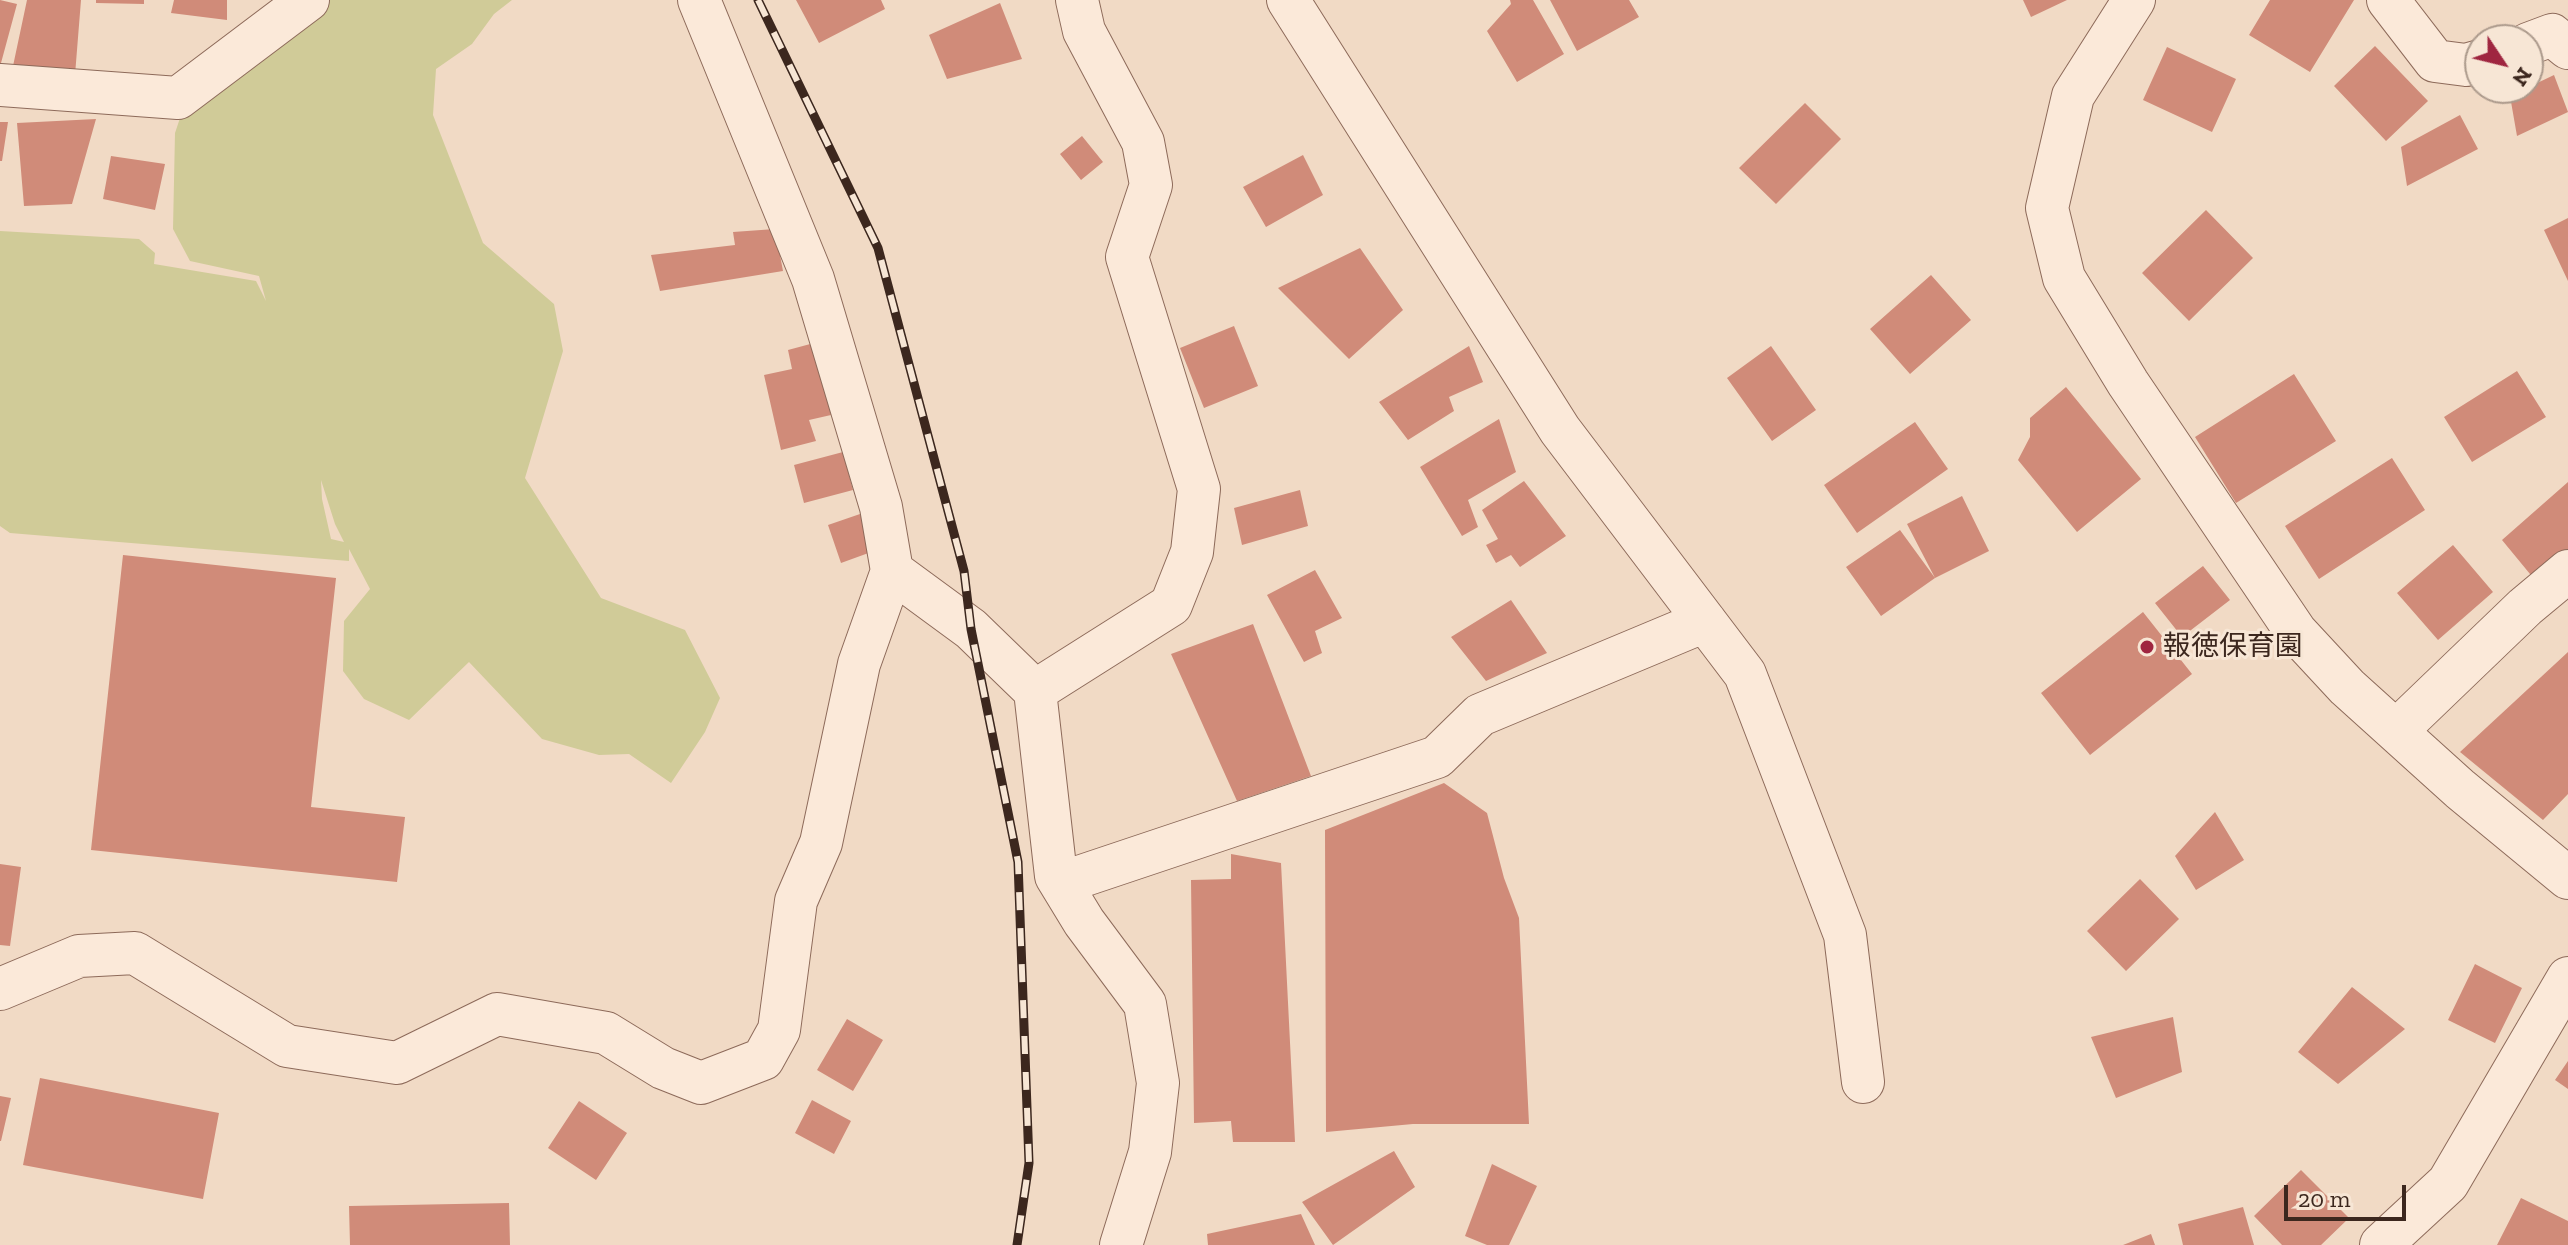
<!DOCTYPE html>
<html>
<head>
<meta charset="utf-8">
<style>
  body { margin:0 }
  #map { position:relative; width:2568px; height:1245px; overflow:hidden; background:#f1dac5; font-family:"Zilla Slab",serif }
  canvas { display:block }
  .north { position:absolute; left:2464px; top:24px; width:80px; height:80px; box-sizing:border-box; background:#f7e6d5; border:2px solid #ac9a8c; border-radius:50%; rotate:125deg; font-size:22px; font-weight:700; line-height:32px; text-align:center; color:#3c271e }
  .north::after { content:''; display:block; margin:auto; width:28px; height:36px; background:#9f2640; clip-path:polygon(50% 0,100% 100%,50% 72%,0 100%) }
  .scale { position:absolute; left:2284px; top:1185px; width:122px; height:36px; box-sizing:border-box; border:4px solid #3c271e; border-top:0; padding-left:10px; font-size:24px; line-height:28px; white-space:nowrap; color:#3c271e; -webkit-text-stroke:6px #f7e6d5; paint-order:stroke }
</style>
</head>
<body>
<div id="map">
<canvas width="2568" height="1245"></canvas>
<div class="north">N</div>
<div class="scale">20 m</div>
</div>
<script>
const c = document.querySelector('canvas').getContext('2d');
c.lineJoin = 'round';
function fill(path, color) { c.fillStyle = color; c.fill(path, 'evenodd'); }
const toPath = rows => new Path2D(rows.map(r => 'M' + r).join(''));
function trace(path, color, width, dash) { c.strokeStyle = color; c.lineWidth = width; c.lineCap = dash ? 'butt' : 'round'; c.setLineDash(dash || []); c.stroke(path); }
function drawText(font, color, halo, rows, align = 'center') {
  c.font = font + ' "Zilla Slab","Noto Sans JP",serif'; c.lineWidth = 6; c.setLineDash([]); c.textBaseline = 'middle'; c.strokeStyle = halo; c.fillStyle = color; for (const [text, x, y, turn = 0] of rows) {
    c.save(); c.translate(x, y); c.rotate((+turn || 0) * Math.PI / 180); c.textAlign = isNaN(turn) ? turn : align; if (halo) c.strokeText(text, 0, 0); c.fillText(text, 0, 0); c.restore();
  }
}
const green = toPath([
  [308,0,512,0,494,14,472,44,436,69,433,115,483,243,554,304,563,351,525,478,601,598,685,630,720,698,705,732,671,783,629,754,599,755,542,739,469,662,409,720,364,699,343,671,344,621,370,589,349,549,349,561,10,533,0,526,0,231,139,239,155,253,154,264,256,281,266,301,259,276,190,261,173,229,175,133,186,100],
  [321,480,335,524,344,542,331,539,322,499]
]);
const building = toPath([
  [0,0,17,4,1,63,0,63],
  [27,0,81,0,75,75,13,66],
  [96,0,144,0,144,4,96,3],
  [174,0,227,0,227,20,171,13],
  [796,0,881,0,885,9,819,43],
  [1510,0,1533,0,1564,54,1517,82,1487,31,1511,4],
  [1550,0,1629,0,1639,17,1577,51],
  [2023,0,2067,0,2031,17],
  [2270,0,2354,0,2310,72,2249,35],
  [1000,3,1022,59,947,79,929,35],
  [2375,46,2428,101,2386,141,2334,86],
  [2167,47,2236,79,2212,132,2143,100],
  [2554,75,2568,112,2517,136,2510,96],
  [1805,103,1841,139,1776,204,1739,168],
  [2460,115,2478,149,2407,186,2401,147],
  [96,119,72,204,24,206,17,123],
  [0,122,8,122,2,161,0,161],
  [1082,136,1103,162,1081,180,1060,154],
  [1303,155,1323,195,1266,227,1243,187],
  [111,156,165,164,155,210,103,199],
  [2206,210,2253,258,2189,321,2142,273],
  [2568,218,2568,281,2544,230],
  [775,229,783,271,660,291,651,255,735,245,733,232],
  [1360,248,1403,310,1349,359,1278,288],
  [1931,275,1971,320,1910,374,1870,329],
  [1234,326,1258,386,1204,408,1180,348],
  [814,343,831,415,809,420,816,441,781,450,764,375,792,369,788,350],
  [1469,346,1483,382,1449,397,1454,411,1408,440,1379,402],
  [1771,346,1816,410,1772,441,1727,378],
  [2517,371,2546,417,2472,462,2444,417],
  [2294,374,2336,441,2236,503,2195,437],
  [2066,387,2141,479,2077,532,2018,460,2030,437,2030,418],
  [1499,419,1516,472,1468,500,1478,527,1462,536,1420,467],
  [1915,422,1948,469,1857,533,1824,485],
  [843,452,853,490,804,503,794,465],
  [2392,458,2425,510,2319,579,2285,526],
  [1524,481,1566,536,1520,567,1511,555,1496,563,1486,545,1498,539,1482,510],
  [2568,482,2568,571,2544,591,2502,540],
  [1300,490,1308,526,1242,545,1234,508],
  [1962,496,1989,551,1935,578,1881,616,1846,567,1900,530,1935,578,1907,524],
  [860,514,874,551,841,563,828,525],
  [2453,545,2493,592,2438,640,2397,593],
  [123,555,336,578,311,807,405,817,397,882,91,850],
  [2203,566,2230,600,2182,637,2155,603],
  [1315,570,1342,618,1315,631,1322,653,1304,662,1267,595],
  [1511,600,1547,653,1486,681,1451,637],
  [2143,612,2192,674,2090,755,2041,693],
  [1253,624,1311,776,1237,801,1171,654],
  [2568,652,2568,794,2543,820,2460,752],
  [1444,783,1487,813,1504,878,1519,918,1529,1124,1413,1124,1326,1132,1325,830],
  [2215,812,2244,860,2196,890,2175,856],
  [1231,854,1281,863,1295,1142,1233,1142,1231,1121,1194,1123,1191,880,1231,879],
  [0,864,21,867,10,946,0,945],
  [2140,879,2179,919,2126,971,2087,931],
  [2475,964,2522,988,2495,1043,2448,1020],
  [2352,987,2405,1029,2338,1084,2298,1052],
  [2173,1017,2182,1072,2116,1098,2091,1037],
  [847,1019,883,1040,853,1091,817,1070],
  [2568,1061,2568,1089,2555,1080],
  [40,1078,219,1113,203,1199,23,1165],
  [0,1096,11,1098,1,1141,0,1141],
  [812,1100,851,1121,834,1154,795,1133],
  [579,1101,627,1133,596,1180,548,1148],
  [1394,1151,1415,1187,1333,1245,1302,1202],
  [1492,1164,1537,1186,1509,1245,1487,1245,1465,1236],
  [2301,1170,2349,1218,2321,1245,2282,1245,2254,1216],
  [2521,1198,2568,1221,2568,1245,2497,1245],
  [509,1203,510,1245,350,1245,349,1206],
  [2243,1207,2254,1245,2183,1245,2178,1224],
  [1301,1214,1315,1245,1208,1245,1207,1234],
  [2151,1234,2155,1245,2123,1245]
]);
const minor = toPath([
  [1288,0,1560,430,1745,674,1845,935,1863,1082],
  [2134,0,2073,96,2047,208,2064,278,2128,383,2296,632,2347,687,2460,789,2568,878],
  [2388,0,2435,61,2466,65,2480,61],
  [2528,44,2552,35,2568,48],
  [0,85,178,98,308,0],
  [892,571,971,629,1035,691,1056,876,1084,922,1145,1004,1158,1083,1150,1152,1121,1245],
  [1035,691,1171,605,1192,552,1199,489,1127,257,1151,185,1143,142,1084,31,1077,0],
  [2396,731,2525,607,2568,571],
  [1061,883,1437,757,1480,715,1705,621],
  [0,989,79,956,135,953,287,1046,397,1063,497,1014,606,1033,663,1068,701,1083,763,1059,779,1030,796,901,821,843,859,664,892,571,881,507,813,279,699,0],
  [2381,1245,2448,1183,2568,978]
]);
const rail = toPath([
  [758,0,878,248,964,571,971,629,1018,862,1029,1163,1017,1245]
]);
const markers = [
  [2147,647,8,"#9f2640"]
];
const poiNames = [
  ["報徳保育園",2163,647]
];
fill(green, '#d0cb98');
fill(building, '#d08b79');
trace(minor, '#8d6a5a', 44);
trace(minor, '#fbe9d9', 42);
trace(rail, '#3c271e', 9);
trace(rail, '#f7e6d5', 6, [18]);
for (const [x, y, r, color] of markers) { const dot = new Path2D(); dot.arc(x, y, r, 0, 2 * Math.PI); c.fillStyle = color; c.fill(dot); trace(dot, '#f7e6d5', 3); }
drawText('28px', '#3c271e', '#f7e6d5', poiNames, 'left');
</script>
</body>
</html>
